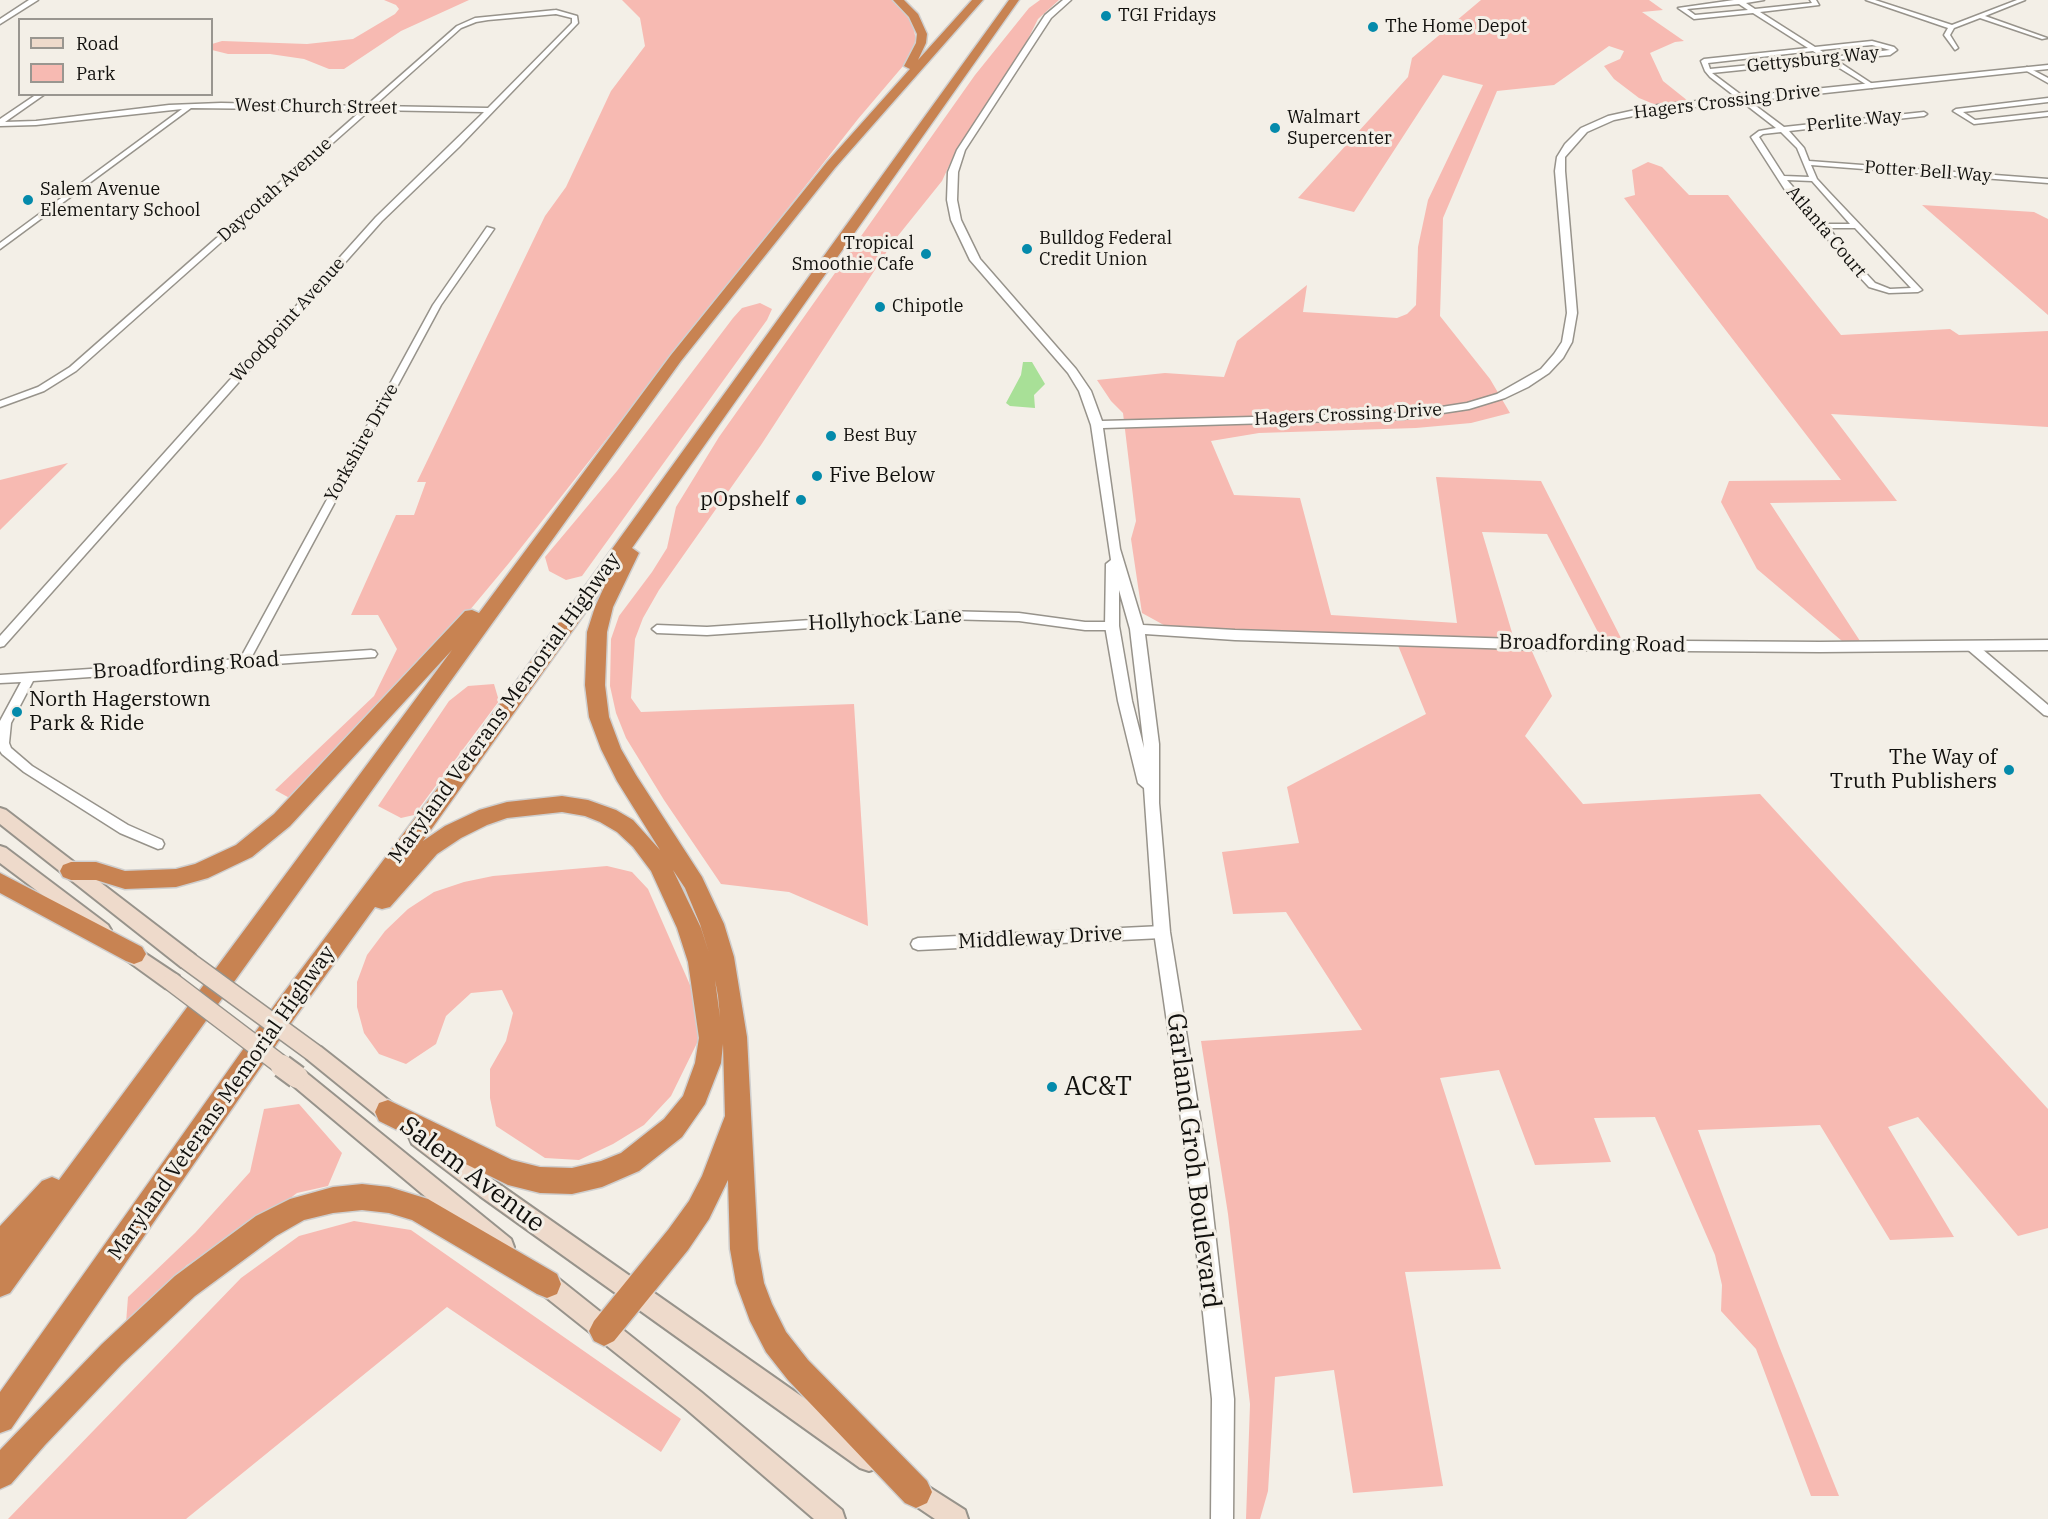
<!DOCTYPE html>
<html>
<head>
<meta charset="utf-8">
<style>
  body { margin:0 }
  #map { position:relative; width:2048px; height:1519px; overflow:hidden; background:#f3efe7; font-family:"IBM Plex Serif",serif }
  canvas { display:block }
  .legend { position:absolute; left:18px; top:18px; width:195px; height:78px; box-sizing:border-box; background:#f3efe7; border:2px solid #999690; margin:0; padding:8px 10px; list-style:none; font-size:18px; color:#11100d }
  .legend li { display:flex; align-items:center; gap:12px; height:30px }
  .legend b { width:30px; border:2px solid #999690 }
</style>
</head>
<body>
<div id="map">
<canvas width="2048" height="1519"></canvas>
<ul class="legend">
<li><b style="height:8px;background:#eedacb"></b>Road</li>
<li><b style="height:16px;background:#f7bab2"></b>Park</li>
</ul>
</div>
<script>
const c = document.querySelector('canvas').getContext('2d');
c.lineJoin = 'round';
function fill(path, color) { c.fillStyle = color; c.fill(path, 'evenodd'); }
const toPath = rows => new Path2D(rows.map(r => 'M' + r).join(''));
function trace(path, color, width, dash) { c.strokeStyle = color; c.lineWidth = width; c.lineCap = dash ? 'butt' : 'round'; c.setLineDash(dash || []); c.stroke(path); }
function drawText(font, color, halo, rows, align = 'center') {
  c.font = font + ' "IBM Plex Serif",serif'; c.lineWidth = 6; c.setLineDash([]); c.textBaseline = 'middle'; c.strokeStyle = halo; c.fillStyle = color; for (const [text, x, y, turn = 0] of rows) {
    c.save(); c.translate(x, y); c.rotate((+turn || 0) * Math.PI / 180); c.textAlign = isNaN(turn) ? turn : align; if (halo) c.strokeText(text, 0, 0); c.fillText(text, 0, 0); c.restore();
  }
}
const green = toPath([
  [384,0,469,0,401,31,344,69,329,69,304,59,270,54,228,54,212,50,212,44,222,41,307,44,353,39,395,14,399,9,396,5],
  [622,0,892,0,912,21,916,40,909,59,858,119,509,563,439,647,295,801,275,790,374,696,397,649,378,615,351,615,396,515,414,515,426,482,417,482,545,216,566,187,611,91,645,46,640,18],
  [1040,0,1059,0,1038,19,1024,47,953,157,942,181,893,242,761,445,659,590,643,618,635,639,631,698,641,712,854,704,868,926,789,892,721,884,664,800,626,738,616,713,610,686,611,639,619,616,652,572,667,548,676,507,719,437,975,75,1029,8],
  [1481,0,1649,0,1663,10,1642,12,1684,41,1675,42,1650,53,1663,81,1688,101,1656,105,1639,98,1614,79,1604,66,1620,59,1624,51,1609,46,1554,85,1497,91,1443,218,1440,316,1490,379,1510,413,1471,423,1416,428,1259,433,1211,441,1234,495,1300,498,1331,615,1457,623,1436,477,1541,481,1621,638,1601,638,1547,534,1482,532,1516,646,1530,647,1552,696,1525,736,1583,804,1760,794,2048,1109,2048,1228,2018,1236,1918,1117,1888,1127,1954,1237,1890,1240,1820,1125,1698,1130,1779,1346,1839,1496,1811,1496,1756,1349,1721,1311,1722,1285,1715,1255,1655,1117,1594,1118,1611,1162,1535,1165,1499,1070,1440,1078,1501,1269,1405,1272,1443,1486,1353,1493,1334,1370,1275,1377,1268,1491,1260,1519,1246,1519,1250,1404,1228,1214,1201,1041,1362,1030,1286,912,1233,914,1222,852,1299,843,1287,787,1426,714,1397,643,1182,635,1142,613,1131,539,1136,521,1123,413,1111,401,1097,380,1165,373,1224,377,1237,341,1307,285,1303,312,1397,318,1407,314,1416,305,1418,247,1428,200,1483,85,1443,75,1354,212,1298,198,1408,77,1412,58],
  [1648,162,1662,167,1689,195,1728,195,1841,335,1950,329,1959,335,2048,331,2048,427,1831,414,1897,501,1770,503,1860,641,1842,641,1757,569,1721,502,1729,481,1841,480,1624,198,1635,195,1632,170],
  [1922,205,2034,212,2048,219,2048,315],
  [760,303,772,309,767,320,582,576,566,580,549,571,545,557,617,471,733,318,742,308],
  [68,463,0,530,0,480],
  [494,684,499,701,414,815,401,818,378,806,449,701,468,686],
  [607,866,632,872,648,889,690,985,697,1011,699,1039,671,1096,644,1125,613,1144,579,1160,545,1158,496,1126,490,1098,490,1069,506,1041,513,1013,502,990,471,993,446,1016,436,1044,406,1064,379,1054,364,1033,357,1007,357,982,367,955,385,931,408,909,434,892,464,882,493,876],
  [299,1104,342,1153,328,1186,297,1193,263,1219,187,1265,126,1323,128,1297,195,1233,250,1172,264,1109],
  [354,1221,411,1230,681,1419,661,1452,447,1307,186,1519,8,1519,241,1278,299,1236]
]);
const water = toPath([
  [1023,362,1032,362,1045,384,1034,395,1035,408,1010,406,1006,403,1021,375]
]);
const minor = toPath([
  [1734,0,1764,0,1746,3,1755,9,1812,3,1810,0,1816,0,1819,5,1760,12,1815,47,1872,41,1894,47,1897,50,1890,55,1836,60,1874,85,1875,86,1872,88,1828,61,1712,73,1784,127,1924,112,1927,114,1924,116,1789,131,1804,148,1809,161,2048,179,2048,183,1811,165,1817,179,1828,191,1922,290,1918,292,1889,293,1869,287,1841,257,1820,228,1785,190,1751,137,1759,131,1776,128,1710,77,1705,71,1701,61,1704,59,1808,48,1753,13,1694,19,1678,8,1734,0],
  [1739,4,1748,10,1695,15,1687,9,1739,4],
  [1872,45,1890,50,1831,57,1820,50,1872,45],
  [1813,51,1823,58,1710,69,1708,63,1813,51],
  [1781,132,1797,148,1809,177,1784,176,1759,137,1763,134,1781,132],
  [1787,180,1812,181,1850,224,1825,224,1787,180],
  [1829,228,1855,228,1911,288,1890,289,1875,283,1847,253,1829,228],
  [1866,0,1875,0,1952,25,2017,0,2025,0,1985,16,2047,38,2042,39,1980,18,1954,28,1950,35,1958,48,1955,50,1944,35,1948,28,1866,0],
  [556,10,577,16,578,23,459,147,382,221,4,646,0,647,0,636,376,217,484,112,370,110,76,371,44,391,0,407,0,401,38,387,70,367,362,110,191,108,0,249,0,243,182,109,36,125,0,126,0,119,37,94,45,94,5,122,36,121,169,105,221,103,366,106,457,26,475,18,556,10],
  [556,14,572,18,572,23,488,108,374,106,461,28,476,22,488,20,556,14],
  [2027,67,2048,78,2048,83,2025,70,2024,69,2027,67],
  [2048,98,2048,102,1963,112,1975,120,2048,112,2048,116,1974,124,1953,111,1956,109,2048,98],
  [487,227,494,229,441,305,251,658,371,650,375,651,377,654,375,657,33,681,11,723,9,743,11,748,32,766,128,825,162,840,164,844,162,848,158,849,120,833,24,772,2,754,0,751,0,721,21,682,0,683,0,675,240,659,433,305,487,227],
  [944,611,1019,613,1085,622,1112,622,1117,626,1112,630,1085,630,1019,621,944,619,707,635,657,633,652,629,657,625,707,627,944,611],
  [1971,642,1975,643,2048,705,2048,716,2044,715,1967,649,1965,646,1967,643,1971,642],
  [1162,926,1167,928,1169,932,1167,936,1162,938,918,950,913,948,911,944,913,940,918,938,1162,926]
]);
const tertiary = toPath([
  [29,0,38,0,0,24,0,19,29,0],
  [1063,0,1071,0,1051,18,965,150,958,172,957,200,961,220,980,259,1076,369,1091,391,1102,421,1403,413,1467,403,1497,394,1541,369,1554,354,1562,342,1567,313,1555,171,1557,157,1565,144,1581,128,1608,116,1658,105,2048,65,2048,69,1658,111,1614,120,1587,132,1565,157,1565,171,1577,313,1572,342,1563,358,1549,373,1528,387,1505,398,1469,409,1403,419,1103,428,1120,549,1143,625,1235,630,1548,640,1820,642,2048,640,2048,650,1820,652,1548,650,1235,640,1145,634,1159,744,1159,803,1170,932,1207,1161,1234,1399,1233,1519,1211,1519,1212,1399,1187,1161,1154,932,1144,788,1138,783,1118,701,1105,626,1106,564,1111,560,1091,425,1079,391,1068,373,970,260,951,220,947,200,948,172,957,150,1045,15,1063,0],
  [1119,590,1130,629,1144,748,1132,701,1119,626,1119,590]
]);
const secondary = toPath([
  [0,808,6,810,195,955,197,961,195,967,188,969,181,967,0,824,0,808],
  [0,846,6,848,108,925,111,930,108,935,102,938,96,935,0,863,0,846],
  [125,940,179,976,181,982,179,988,172,990,165,988,118,954,116,948,118,942,125,940],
  [314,1044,321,1047,401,1110,404,1117,401,1124,394,1127,387,1124,307,1059,304,1053,307,1047,314,1044],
  [297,1068,304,1071,511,1239,514,1247,511,1255,503,1258,495,1255,290,1083,287,1077,290,1071,297,1068],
  [419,1127,426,1130,496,1182,878,1450,881,1459,878,1468,869,1471,860,1468,480,1196,412,1144,409,1137,412,1130,419,1127],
  [541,1268,549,1271,701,1392,842,1510,845,1519,814,1519,685,1408,533,1287,530,1279,533,1271,541,1268],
  [910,1475,965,1510,968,1519,935,1519,901,1496,898,1487,901,1478,910,1475]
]);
const motorway = toPath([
  [893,0,904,0,918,14,927,34,926,43,918,60,972,0,983,0,835,168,681,361,10,1293,0,1297,0,1226,42,1181,52,1177,59,1180,452,650,290,826,252,857,208,878,176,887,125,889,96,880,71,880,63,877,60,871,63,865,71,862,96,862,125,871,176,869,195,864,236,845,274,814,465,611,472,610,479,613,671,355,827,162,910,69,904,66,916,43,917,34,909,17,893,0],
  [1009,0,1019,0,632,548,639,553,613,607,607,632,605,685,609,717,621,749,636,775,702,877,724,924,734,957,747,1037,758,1249,764,1283,772,1304,786,1332,808,1360,927,1481,932,1492,927,1503,916,1508,905,1503,788,1380,766,1352,750,1321,736,1283,730,1249,728,1180,709,1219,688,1250,614,1341,604,1346,594,1341,589,1331,594,1321,668,1230,689,1201,702,1176,725,1116,723,1044,721,1063,705,1104,682,1137,639,1171,602,1187,572,1194,540,1193,508,1185,379,1121,375,1112,379,1103,388,1100,512,1160,540,1167,572,1168,601,1161,621,1153,664,1119,683,1096,695,1063,699,1038,688,962,677,928,651,871,633,847,617,832,600,822,585,816,562,812,507,818,487,825,461,838,437,854,390,907,382,909,375,907,294,1019,11,1429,0,1433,0,1392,276,1003,479,733,1009,0],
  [605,585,595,607,587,632,585,685,589,717,601,749,617,781,660,850,633,820,616,810,588,800,562,796,507,802,479,810,445,826,423,841,605,585],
  [673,870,685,888,700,924,709,953,701,928,673,870],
  [715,980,718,996,720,1017,715,980],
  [0,873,142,947,146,954,142,961,134,964,126,961,0,893,0,873],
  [362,1184,389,1187,428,1199,557,1274,561,1284,557,1294,547,1298,537,1294,412,1220,389,1213,362,1210,333,1213,304,1220,276,1236,195,1296,122,1364,45,1445,11,1484,0,1489,0,1450,102,1344,175,1276,256,1216,290,1199,333,1187,362,1184]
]);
const secondaryBridgeFar1 = toPath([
  [188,961,314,1053],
  [172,982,284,1067]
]);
const secondaryBridge = toPath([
  [282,1066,297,1077]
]);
const markers = [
  [1106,16,6,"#048aab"],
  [1373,27,6,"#048aab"],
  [1275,128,6,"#048aab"],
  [28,200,6,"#048aab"],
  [1027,249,6,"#048aab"],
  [926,254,6,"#048aab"],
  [880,307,6,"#048aab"],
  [831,436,6,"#048aab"],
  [817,476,6,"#048aab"],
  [801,500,6,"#048aab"],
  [17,712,6,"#048aab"],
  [2009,770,6,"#048aab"],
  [1052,1087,6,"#048aab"]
];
const farPoinames = [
  ["TGI Fridays",1118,16],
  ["The Home Depot",1385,27],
  ["Walmart",1287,118],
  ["Supercenter",1287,139],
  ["Salem Avenue",40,190],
  ["Elementary School",40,211],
  ["Bulldog Federal",1039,239],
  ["Credit Union",1039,260],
  ["Tropical",914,244,"right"],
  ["Smoothie Cafe",914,265,"right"],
  ["Chipotle",892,307],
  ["Best Buy",843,436]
];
const farStreetnames = [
  ["Gettysburg Way",1813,60,-6],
  ["Hagers Crossing Drive",1727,102,-7],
  ["West Church Street",316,107,1],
  ["Perlite Way",1854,121,-6],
  ["Potter Bell Way",1928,172,4],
  ["Daycotah Avenue",275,190,-42],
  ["Atlanta Court",1826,232,50],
  ["Woodpoint Avenue",288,320,-48],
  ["Hagers Crossing Drive",1348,415,-3],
  ["Yorkshire Drive",362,443,-61]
];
const poiNames = [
  ["Five Below",829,476],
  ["pOpshelf",789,500,"right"],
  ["North Hagerstown",29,700],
  ["Park & Ride",29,724],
  ["The Way of",1997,758,"right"],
  ["Truth Publishers",1997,782,"right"]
];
const streetNames = [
  ["Hollyhock Lane",885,620,-3],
  ["Broadfording Road",1592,644,1],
  ["Broadfording Road",186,666,-4],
  ["Maryland Veterans Memorial Highway",505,708,-54],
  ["Middleway Drive",1040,938,-3],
  ["Maryland Veterans Memorial Highway",222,1103,-55]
];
const nearPoinames = [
  ["AC&T",1064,1087]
];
const nearStreetnames = [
  ["Garland Groh Boulevard",1193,1161,83],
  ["Salem Avenue",472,1175,37]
];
fill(green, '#f7bab2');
fill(water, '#a8e097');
trace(minor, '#97938b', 3);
trace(tertiary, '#97938b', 3);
trace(secondary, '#97938b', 4);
trace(motorway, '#cfcfcf', 3);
fill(minor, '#fff');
fill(tertiary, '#fff');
fill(secondary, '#eedacb');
fill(motorway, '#c88352');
trace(secondaryBridgeFar1, '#97938b', 21, []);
trace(secondaryBridge, '#97938b', 26, []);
trace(secondaryBridgeFar1, '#eedacb', 18);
trace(secondaryBridge, '#eedacb', 22);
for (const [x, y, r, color] of markers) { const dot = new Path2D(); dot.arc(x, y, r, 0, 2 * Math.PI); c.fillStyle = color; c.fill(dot); trace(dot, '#f3efe7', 2); }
drawText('18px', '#11100d', '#f3efe7', farPoinames, 'left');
drawText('18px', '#11100d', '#f3efe7', farStreetnames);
drawText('21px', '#11100d', '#f3efe7', poiNames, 'left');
drawText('21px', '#11100d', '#f3efe7', streetNames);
drawText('26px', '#11100d', '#f3efe7', nearPoinames, 'left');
drawText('26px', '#11100d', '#f3efe7', nearStreetnames);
</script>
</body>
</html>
